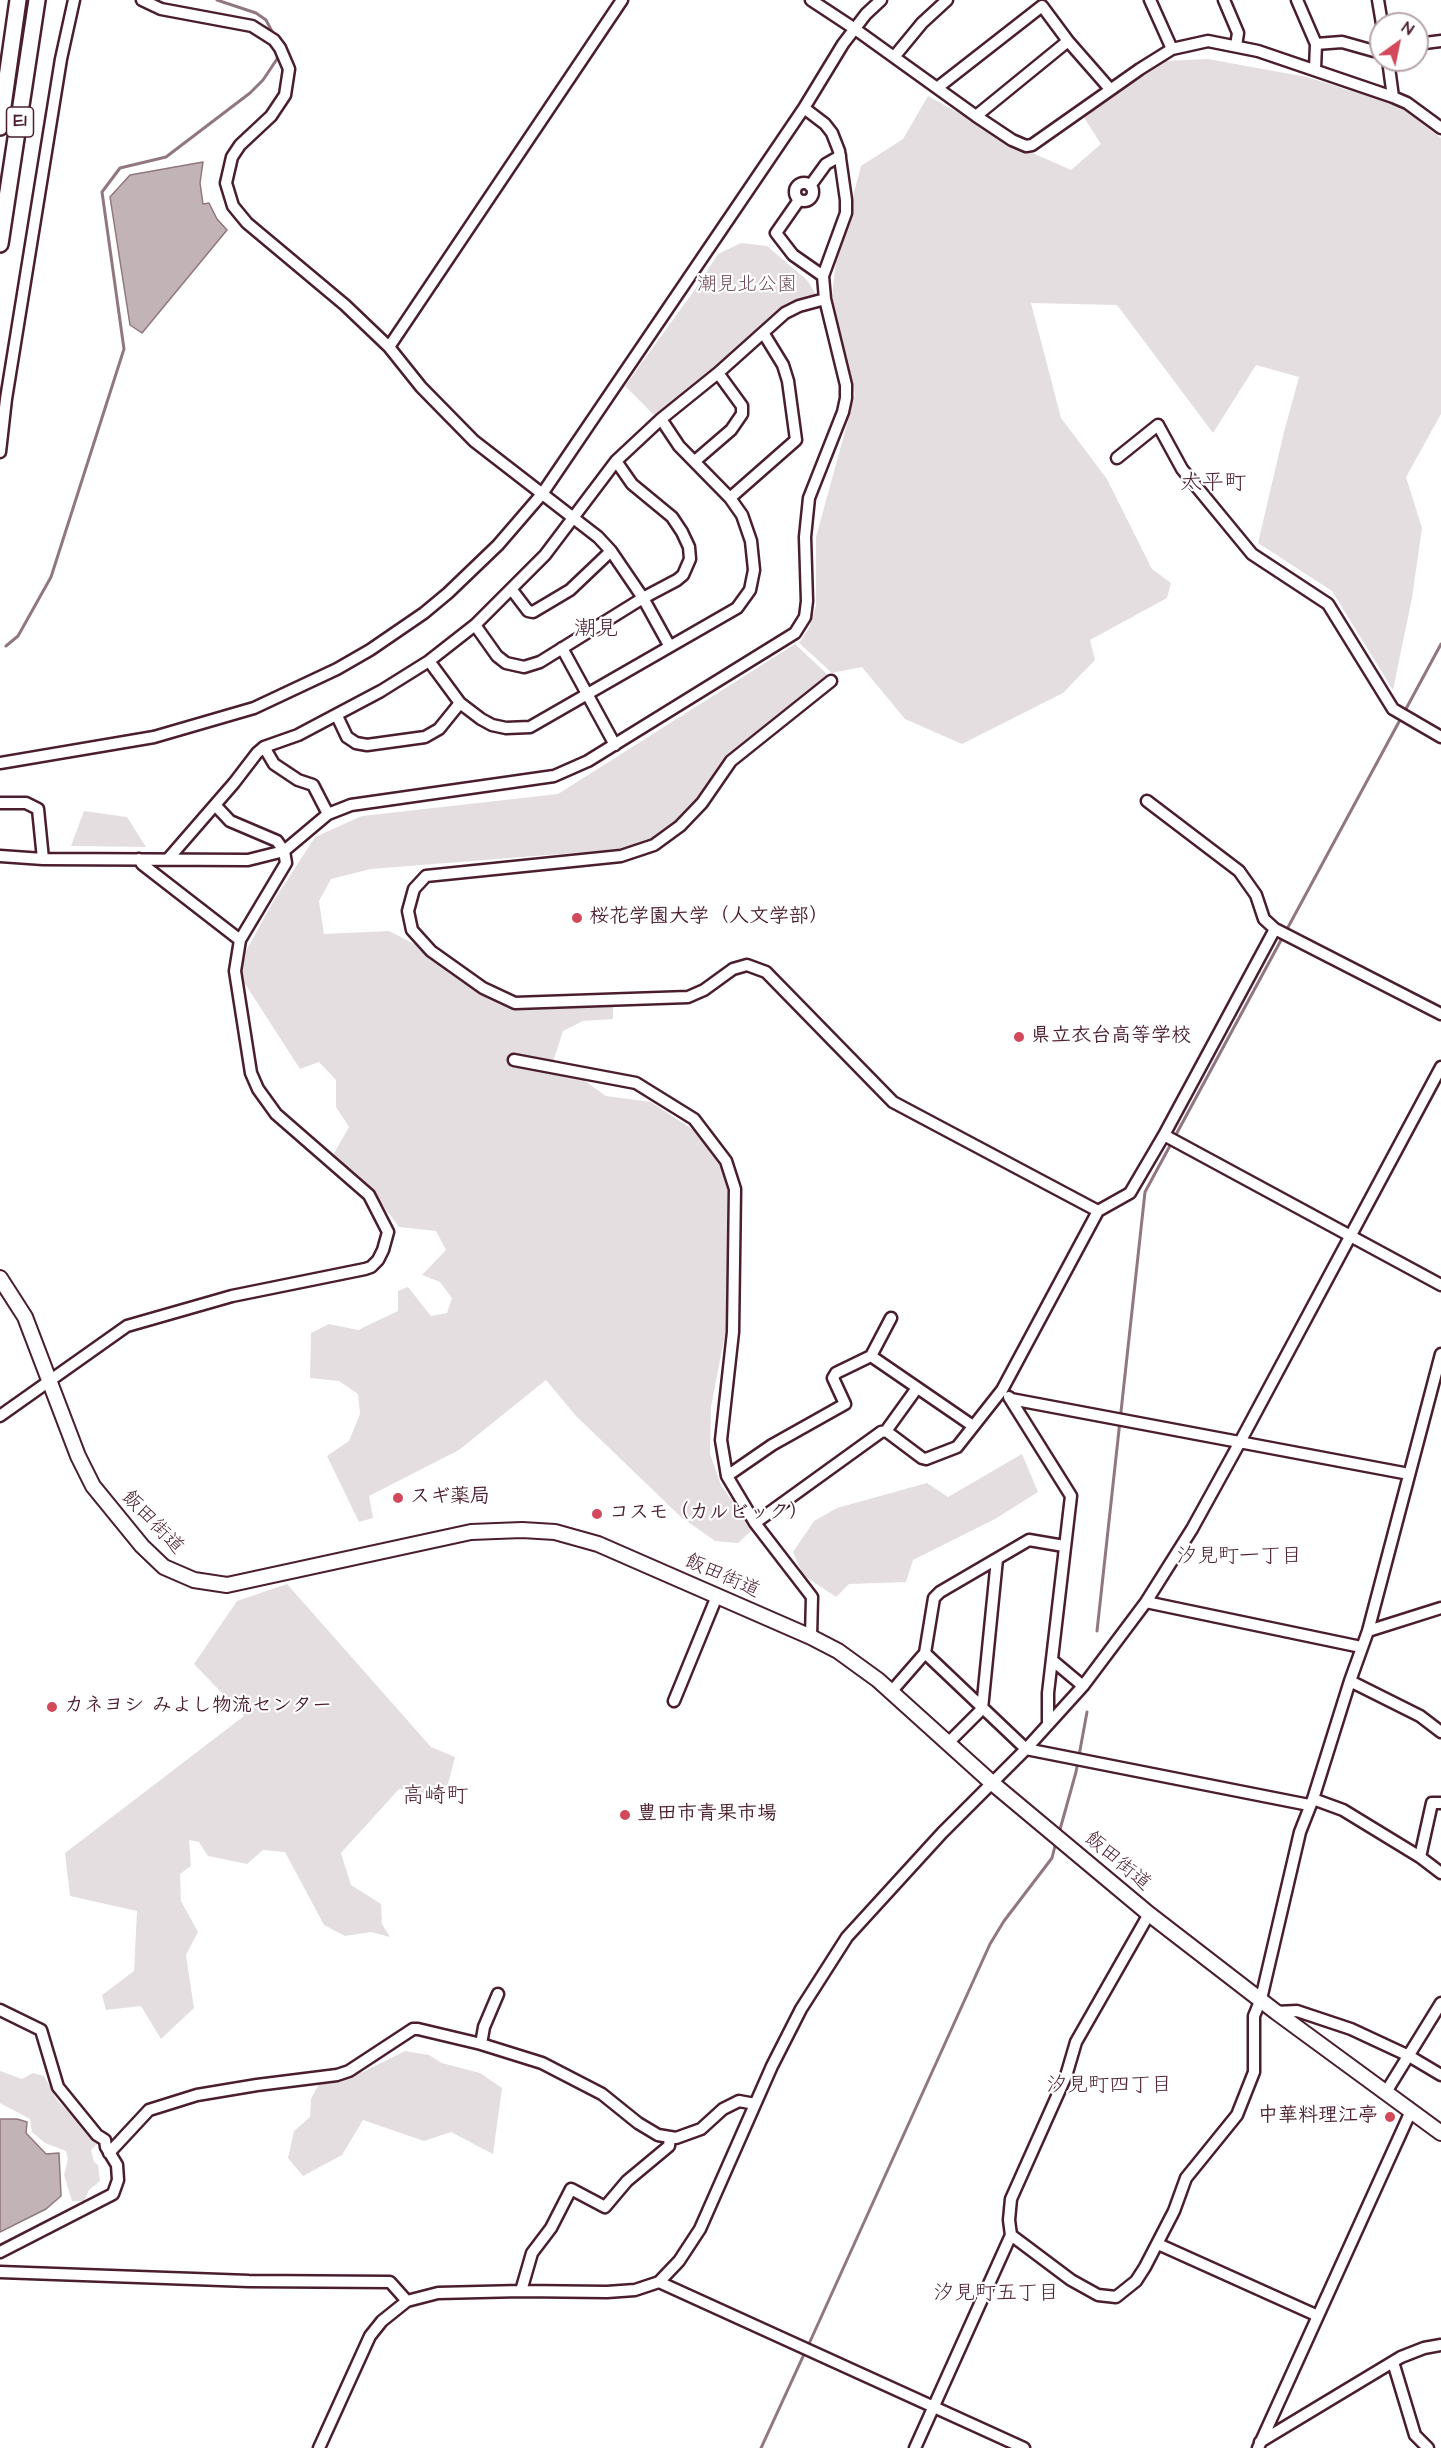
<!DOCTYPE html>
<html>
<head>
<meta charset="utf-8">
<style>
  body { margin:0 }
  #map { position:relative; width:1441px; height:2448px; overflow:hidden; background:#fff; font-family:"Architects Daughter",sans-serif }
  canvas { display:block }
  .north { position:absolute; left:1369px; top:12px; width:60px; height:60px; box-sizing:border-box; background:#fff; border:2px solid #b7a5aa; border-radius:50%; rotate:33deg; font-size:16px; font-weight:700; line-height:24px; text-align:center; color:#4a1f2b }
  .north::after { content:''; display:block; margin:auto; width:21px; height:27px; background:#d1495b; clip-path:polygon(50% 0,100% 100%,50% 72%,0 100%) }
</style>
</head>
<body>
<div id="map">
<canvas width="1441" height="2448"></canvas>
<div class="north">N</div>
</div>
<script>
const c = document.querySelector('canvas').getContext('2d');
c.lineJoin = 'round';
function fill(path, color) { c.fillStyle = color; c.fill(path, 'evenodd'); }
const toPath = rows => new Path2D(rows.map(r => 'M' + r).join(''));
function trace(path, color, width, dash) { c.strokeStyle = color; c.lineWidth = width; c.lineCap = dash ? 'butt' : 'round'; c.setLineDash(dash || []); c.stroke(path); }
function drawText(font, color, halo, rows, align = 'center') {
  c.font = font + ' "Architects Daughter","Klee One",sans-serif'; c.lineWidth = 4.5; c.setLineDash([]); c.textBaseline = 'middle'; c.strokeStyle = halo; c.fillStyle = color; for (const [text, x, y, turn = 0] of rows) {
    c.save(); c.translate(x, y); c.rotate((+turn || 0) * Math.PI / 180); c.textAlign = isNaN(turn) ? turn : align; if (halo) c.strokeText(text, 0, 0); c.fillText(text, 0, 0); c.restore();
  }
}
const green = toPath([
  [1208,59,1307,77,1399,106,1441,138,1441,414,1406,477,1422,528,1412,598,1393,690,1332,591,1258,543,1284,432,1299,377,1256,365,1213,433,1117,305,1031,303,1061,418,1107,479,1152,569,1171,583,1167,598,1090,640,1095,660,1063,693,962,744,905,719,862,667,832,673,799,643,809,628,816,606,816,537,855,395,832,296,836,261,861,166,903,139,928,96,1028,151,1071,170,1101,144,1083,116,1163,61],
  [741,243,767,246,807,280,817,296,654,415,625,386,696,288,718,254],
  [795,644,828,675,729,754,695,803,653,841,624,849,371,869,331,879,319,901,324,934,389,931,424,949,482,994,516,1010,613,1005,613,1019,583,1021,563,1031,554,1059,606,1096,651,1102,695,1131,726,1174,732,1222,726,1329,711,1407,710,1454,721,1485,752,1530,738,1543,715,1541,681,1517,576,1416,546,1380,459,1450,369,1496,373,1518,359,1522,327,1456,349,1441,360,1414,358,1394,339,1381,310,1378,311,1333,329,1324,358,1330,398,1311,398,1291,408,1287,431,1316,447,1313,452,1298,440,1282,422,1275,446,1250,436,1231,399,1227,372,1191,333,1155,349,1127,336,1107,336,1080,319,1062,300,1069,240,976,246,951,273,902,315,837,362,816,558,794],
  [84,811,127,817,146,847,71,846],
  [1022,1454,1038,1492,995,1519,913,1560,906,1582,849,1584,836,1597,803,1575,793,1552,814,1521,837,1508,927,1483,948,1497],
  [287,1584,431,1747,455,1757,445,1796,399,1789,341,1853,351,1885,381,1904,382,1924,390,1937,371,1932,345,1936,324,1925,285,1852,263,1850,247,1864,208,1856,199,1842,189,1840,191,1866,180,1874,181,1901,198,1932,186,1955,194,2008,161,2039,141,2006,106,2010,102,1995,134,1971,137,1911,70,1896,65,1853,244,1716,194,1664,237,1601],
  [405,2051,429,2055,442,2063,480,2073,502,2088,493,2154,451,2132,424,2141,363,2120,342,2155,303,2176,288,2158,294,2131,310,2117,311,2099,320,2082,363,2072],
  [0,2071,22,2079,33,2073,44,2076,57,2100,98,2143,91,2150,94,2162,98,2165,100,2181,89,2190,84,2201,72,2201,64,2175,68,2159,66,2151,45,2143,32,2132,30,2119,0,2103]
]);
const water = toPath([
  [203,162,200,183,203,204,209,203,217,219,227,230,142,333,130,325,110,197,130,175,203,162],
  [0,2119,17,2119,27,2122,26,2133,46,2154,59,2153,61,2196,46,2209,0,2232,0,2119]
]);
const stream = toPath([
  [217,0,256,13,266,20,275,37],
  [6,646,18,636,51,577,124,349,102,192,120,168,166,157,250,93,263,80,277,59,278,52],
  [1097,1631,1145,1192,1441,644],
  [1059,1833,1076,1772,1087,1712],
  [808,2346,990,1944,1004,1921,1052,1858,1056,1842],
  [761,2448,805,2352]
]);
const minor = toPath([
  [142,0,161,9,252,26,274,40,280,48,289,69,285,95,271,116,240,145,232,157,226,183,233,206,247,223,345,305,389,347,421,387,474,441,598,537,611,551,643,598,669,645],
  [811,0,855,29,976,116,1012,140,1026,146,1032,145,1140,69,1172,49,1208,41,1258,51,1393,97,1407,103,1441,128],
  [1150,0,1172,49],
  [1224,0,1238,33,1236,46],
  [1297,0,1316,44,1315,69],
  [1378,0,1382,24],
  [1316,44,1342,42,1374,51,1381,50],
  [1417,44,1441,41],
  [894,57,922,23,947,0],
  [1388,60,1393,97],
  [937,88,1042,6,1068,41,1110,89],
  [976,116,1068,41],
  '795 192a9 9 0 1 1 18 0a9 9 0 1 1-18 0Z',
  [810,186,826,164,840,156],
  [799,200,776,233,793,255,823,276],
  [389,347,622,0],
  [0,452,6,399,61,59,74,0],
  [1117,458,1158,425,1182,469,1252,554,1328,604,1393,709,1441,737],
  [695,461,731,430,742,414,742,406,718,373],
  [730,498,796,440,788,381,783,365,764,334],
  [512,590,528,611,533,612,570,590,611,551],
  [475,625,497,656,506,663,524,667,540,662,643,598,677,580,683,575,690,559,689,547,682,532,672,517,632,484,616,461],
  [562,648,615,745],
  [429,661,460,703,481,719,492,725,506,728,530,727,737,608,750,590,754,570,751,541,742,515,730,498,679,446,661,419],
  [831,681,731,761,702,803,680,826,654,845,621,856,426,876,414,889,408,911,412,930,431,951,483,988,515,1003,688,997,704,990,733,969,747,965,766,972,893,1102,1098,1211],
  [337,716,347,737,356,743,367,745,425,737,439,729,460,703],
  [264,747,274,764,298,780,313,785,328,814],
  [0,763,154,737,254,708,337,669,370,650,424,613,448,593,498,545,542,494,804,108,843,44,866,14,881,0],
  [1147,801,1239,871,1256,895,1264,919,1275,929,1441,1014],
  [0,803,26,803,38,809,43,859],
  [0,856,43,859,248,860,284,851,328,814,351,805,554,776,588,761,795,633,805,617,807,601,805,537,809,498,843,412,846,398,846,385,825,299,823,276,846,213,846,200,839,151,832,133,825,124,804,108],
  [139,859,142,864,240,940],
  [168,859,234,783,257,753,264,747,298,735,381,691,429,661,475,625,545,555,616,461,661,419,718,373,785,313,799,306,825,299],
  [514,1060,636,1083,694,1119,726,1161,735,1189,733,1332,721,1440,727,1476,755,1523,812,1597,811,1637],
  [1164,1135,1441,1285],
  [891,1318,871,1356,973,1426],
  [1009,1397,1071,1496,1048,1693,1048,1724],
  [1011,1399,1409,1474],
  [0,1416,127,1326,232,1296,365,1269,371,1267,378,1260,383,1250,388,1232,369,1195,276,1114,258,1089,251,1073,235,971,240,940,286,863,284,851,277,841,230,821,215,805],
  [886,1431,917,1388],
  [727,1476,772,1445,845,1404,833,1378,836,1373,871,1356],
  [755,1523,881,1432,886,1431,922,1458,926,1459,957,1447,1002,1390,1098,1211,1130,1193,1164,1135,1275,929],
  [1146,1602,1361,1647],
  [1368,1631,1441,1608],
  [925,1653,1026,1749,1309,1805],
  [1052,1660,1083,1686],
  [1350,1681,1420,1716,1441,1732],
  [891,1692,925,1653,934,1598,940,1592,1029,1540,1064,1546],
  [674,1701,717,1596],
  [948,1743,982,1709,997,1559],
  [1313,1799,1343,1810,1420,1857,1441,1873],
  [1420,1857,1432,1803,1441,1803],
  [0,2010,41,2030,58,2087,97,2135,105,2140,106,2147,117,2165,118,2180,113,2194,0,2252],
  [1276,2012,1297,2011,1351,2029,1409,2056,1441,2075],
  [481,2044,484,2027,498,1994],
  [1386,2092,1441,2003],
  [109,2153,149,2110,197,2095,257,2085,337,2075,349,2071,413,2029,418,2029,481,2044,542,2063,602,2094,638,2123,658,2135,676,2138,701,2129,723,2109,739,2101,755,2104],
  [1011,2235,1071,2280,1098,2295,1116,2297,1136,2281,1145,2267,1174,2211,1186,2178,1237,2115,1254,2072,1254,2016,1261,1999,1300,1832,1313,1799,1350,1681,1368,1631,1441,1354],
  [1158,2244,1318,2316],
  [0,2272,249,2281,390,2282,407,2301],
  [659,2282,1024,2448],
  [521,2291,532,2253,551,2228,571,2189,605,2207,627,2181,669,2146,670,2137],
  [1393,2362,1415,2435,1428,2448],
  [1260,2442,1401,2357,1424,2348,1441,2345],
  [319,2448,370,2336,382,2321,407,2301,438,2293,521,2291,607,2292,635,2290,659,2282,679,2261,700,2229,772,2066,801,2009,847,1937,942,1833,1026,1749,1083,1686,1146,1602,1192,1529,1240,1442,1441,1067],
  [915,2448,1011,2235,1009,2220,1011,2199,1066,2076,1076,2042,1149,1914],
  [1258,2448,1411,2111]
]);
const major = toPath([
  [0,1278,25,1317,78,1456,93,1486,142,1546,164,1567,194,1580,227,1585,471,1532,522,1530,555,1532,598,1544,811,1637,838,1651,878,1680,991,1782,1149,1914,1276,2012,1441,2133]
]);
const highway = toPath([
  [0,127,18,0],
  [0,244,37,0]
]);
const markers = [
  [577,918,6,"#d1495b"],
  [1019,1037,6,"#d1495b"],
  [398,1498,6,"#d1495b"],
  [597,1514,6,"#d1495b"],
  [52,1707,6,"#d1495b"],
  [625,1815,6,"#d1495b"],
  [1390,2117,6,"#d1495b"]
];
const shields = [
  [20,122,27]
];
const shieldNames = [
  ["E1",20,122]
];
const parkNames = [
  ["潮見北公園",747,286]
];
const poiNames = [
  ["桜花学園大学（人文学部）",589,918],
  ["県立衣台高等学校",1031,1037],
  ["スギ薬局",410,1498],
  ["コスモ（カルビック）",609,1514],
  ["カネヨシ みよし物流センター",64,1707],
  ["豊田市青果市場",637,1815],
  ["中華料理江亭",1378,2117,"right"]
];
const streetNames = [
  ["飯田街道",152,1523,46],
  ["飯田街道",722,1577,24],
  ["飯田街道",1117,1862,40]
];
const neighbourhoodNames = [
  ["汐見町一丁目",1239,1558],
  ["汐見町四丁目",1109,2087],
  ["汐見町五丁目",996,2295]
];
const quarterNames = [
  ["太平町",1213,484],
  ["潮見",596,630],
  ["高崎町",435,1797]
];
fill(green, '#e5dee0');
fill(water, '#c1b3b6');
trace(water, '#91787e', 1.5);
trace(stream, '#91787e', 3);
trace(minor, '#4a1f2b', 15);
trace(major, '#4a1f2b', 18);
trace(highway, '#4a1f2b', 20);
trace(minor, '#fff', 10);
trace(major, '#fff', 14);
trace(highway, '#fff', 15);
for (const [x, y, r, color] of markers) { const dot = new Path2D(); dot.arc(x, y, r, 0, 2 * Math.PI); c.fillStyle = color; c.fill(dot); trace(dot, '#fff', 2); }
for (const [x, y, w] of shields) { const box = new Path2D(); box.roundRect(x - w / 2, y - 15, w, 30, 4.5); c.fillStyle = '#fff'; c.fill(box); trace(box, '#4a1f2b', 1.5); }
drawText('bold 18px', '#4a1f2b', null, shieldNames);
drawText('20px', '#714f58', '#fff', parkNames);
drawText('bold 20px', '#4a1f2b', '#fff', poiNames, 'left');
drawText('20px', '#4a1f2b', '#fff', streetNames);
drawText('21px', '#4a1f2b', '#fff', neighbourhoodNames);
drawText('22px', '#4a1f2b', '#fff', quarterNames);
</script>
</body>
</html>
